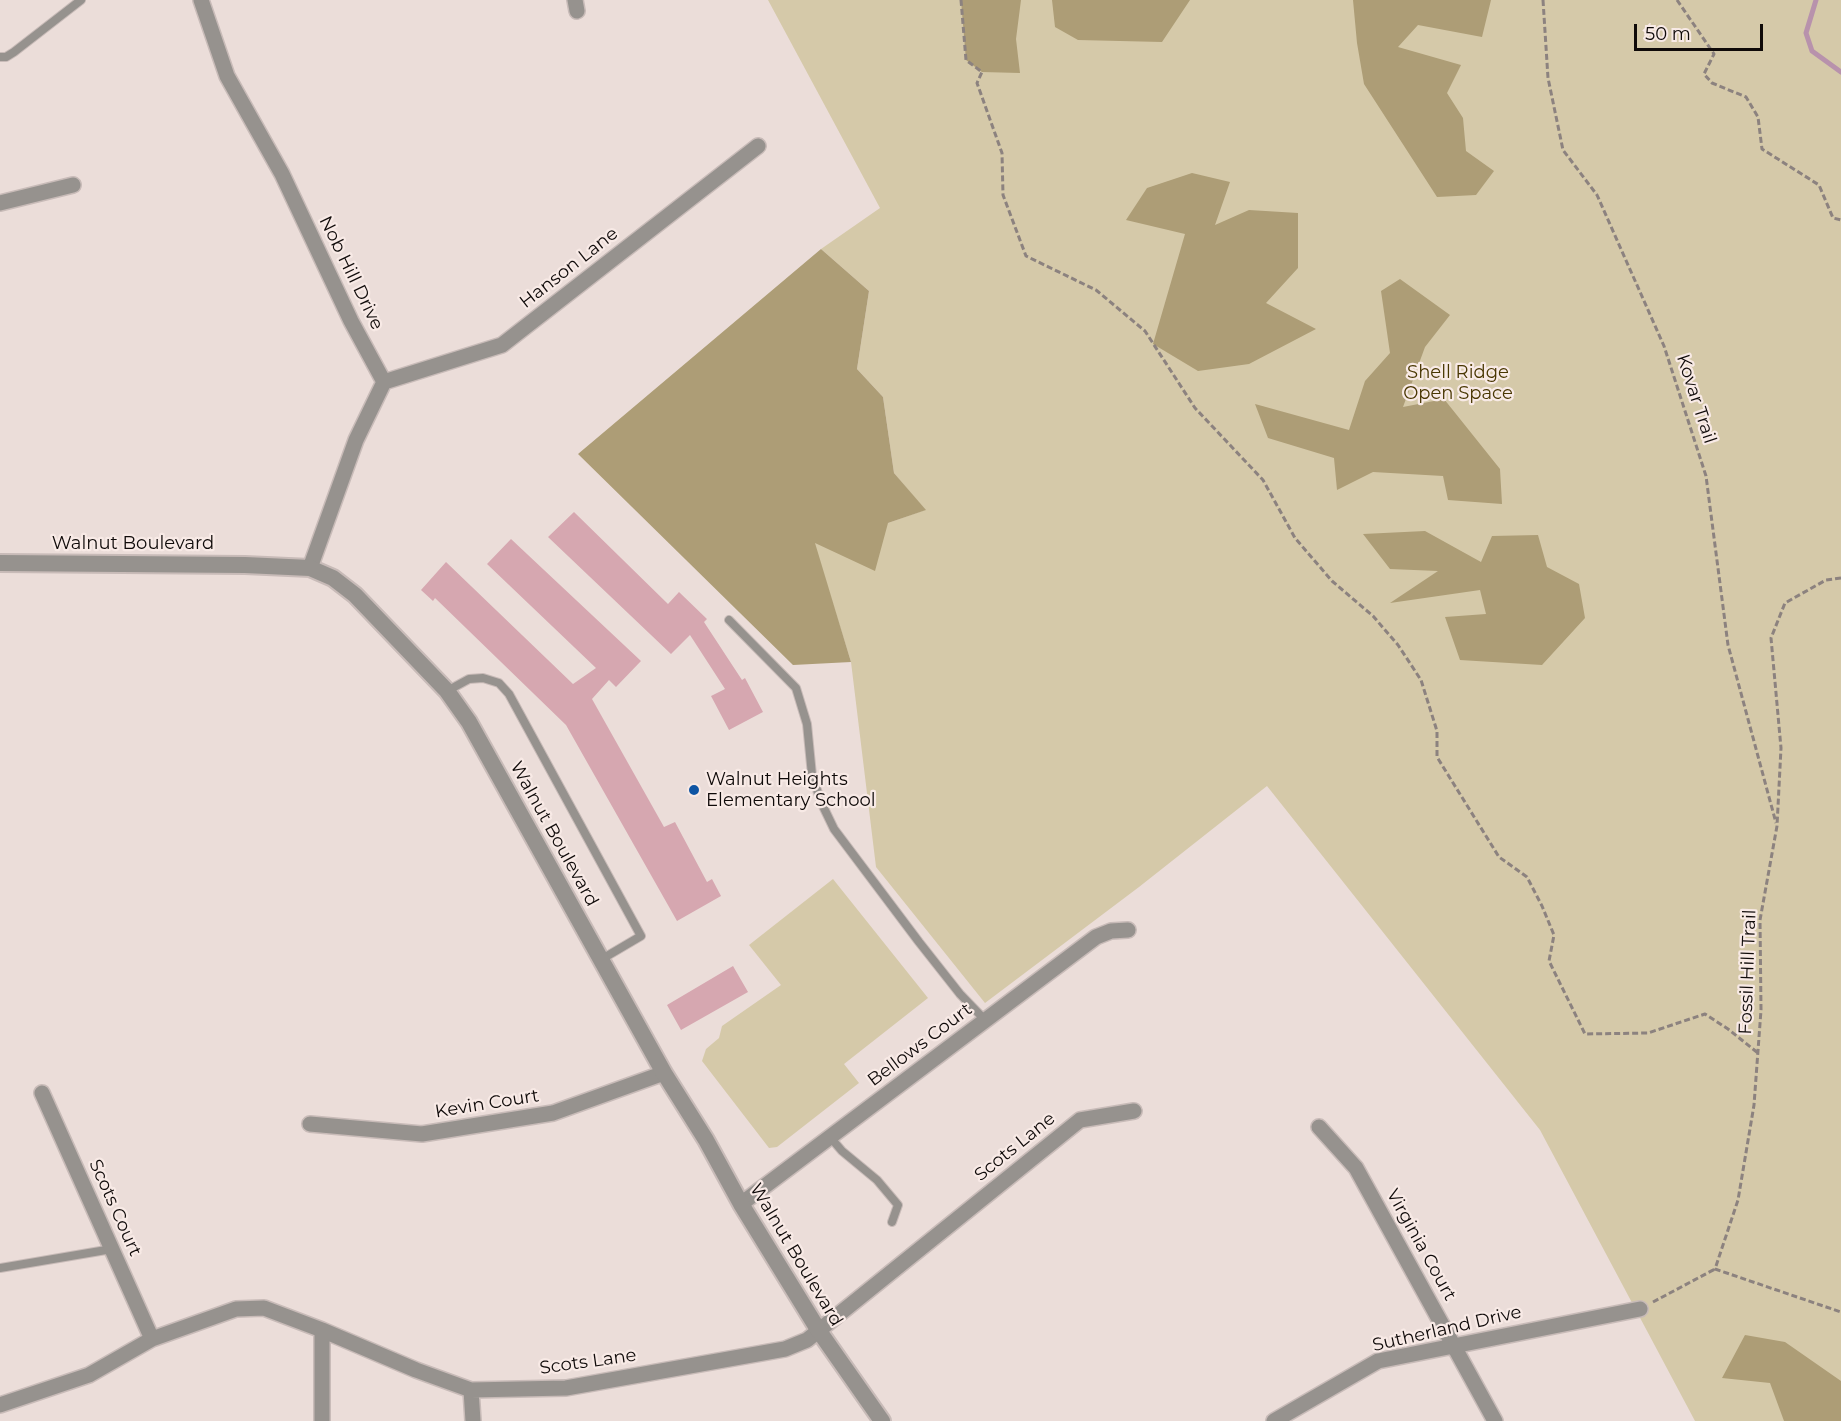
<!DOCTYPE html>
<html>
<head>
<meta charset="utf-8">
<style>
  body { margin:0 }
  #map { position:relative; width:1841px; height:1421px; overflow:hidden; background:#ebddd9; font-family:Montserrat,sans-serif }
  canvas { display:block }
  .scale { position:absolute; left:1634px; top:24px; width:129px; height:27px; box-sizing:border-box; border:3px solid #0f0a09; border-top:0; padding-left:8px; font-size:18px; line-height:21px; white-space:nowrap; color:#0f0a09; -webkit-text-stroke:4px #f8eae6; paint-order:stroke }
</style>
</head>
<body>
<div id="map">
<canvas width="1841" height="1421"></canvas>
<div class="scale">50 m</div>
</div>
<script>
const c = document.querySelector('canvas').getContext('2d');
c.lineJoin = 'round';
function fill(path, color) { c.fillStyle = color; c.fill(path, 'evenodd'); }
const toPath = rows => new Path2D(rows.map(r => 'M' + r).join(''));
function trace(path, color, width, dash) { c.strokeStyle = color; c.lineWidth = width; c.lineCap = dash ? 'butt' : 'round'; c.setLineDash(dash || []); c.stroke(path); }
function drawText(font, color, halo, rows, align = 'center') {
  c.font = font + ' Montserrat,sans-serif'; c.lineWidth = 4.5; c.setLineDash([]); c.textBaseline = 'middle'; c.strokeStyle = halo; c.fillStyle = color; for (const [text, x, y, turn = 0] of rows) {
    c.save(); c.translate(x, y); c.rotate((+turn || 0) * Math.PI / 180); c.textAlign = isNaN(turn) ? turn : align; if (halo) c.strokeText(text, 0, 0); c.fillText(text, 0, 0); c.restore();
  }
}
const green = toPath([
  [768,0,1841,0,1841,1421,1695,1421,1540,1130,1267,786,1139,887,985,1003,876,867,851,662,814,543,888,523,925,510,894,473,883,397,857,369,869,291,821,249,880,208],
  [833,879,928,998,844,1064,859,1083,777,1147,769,1148,702,1061,706,1049,719,1038,722,1026,781,985,749,945]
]);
const forest = toPath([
  [961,0,1021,0,1016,39,1020,73,982,72,966,60],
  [1052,0,1190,0,1162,42,1078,40,1055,27],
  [1353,0,1491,0,1482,37,1418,25,1398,47,1461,65,1447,93,1463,118,1466,151,1494,171,1476,195,1437,197,1364,84,1357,43],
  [1192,173,1230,182,1215,225,1249,210,1298,213,1298,268,1266,303,1316,329,1249,364,1198,371,1153,344,1185,234,1126,220,1147,188],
  [821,249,869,291,857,369,883,397,894,473,926,510,888,523,875,571,815,543,851,662,793,665,578,454],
  [1400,279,1450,315,1425,347,1403,407,1444,399,1500,469,1502,504,1448,500,1443,476,1373,472,1337,490,1334,458,1268,438,1255,404,1349,430,1365,381,1390,353,1381,291],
  [1425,531,1481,562,1492,536,1538,535,1547,567,1579,584,1585,618,1542,665,1460,660,1445,617,1486,614,1480,590,1390,603,1438,571,1390,569,1363,534],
  [1745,1335,1785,1342,1841,1381,1841,1421,1784,1421,1770,1383,1722,1378]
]);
const stream = toPath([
  [1816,0,1806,33,1812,51,1841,72]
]);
const building = toPath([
  [574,512,668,604,679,592,707,619,704,622,742,680,745,678,763,712,729,730,711,696,725,689,690,635,671,654,548,537],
  [511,539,641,661,616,687,609,680,592,699,664,827,675,822,707,882,712,879,721,896,677,921,566,725,435,598,433,601,421,590,446,562,573,684,596,668,487,564],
  [733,966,748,992,681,1030,667,1005]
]);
const path = toPath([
  [961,0,966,60,982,72,977,83,1002,153,1003,195,1026,256,1096,290,1145,331,1195,408,1263,480,1295,538,1332,581,1373,616,1398,645,1421,680,1437,731,1437,757,1499,857,1527,877,1542,906,1554,935,1549,961,1585,1034,1648,1033,1705,1014,1728,1029,1758,1053],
  [1543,0,1548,78,1563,150,1597,195,1664,346,1706,476,1728,645,1776,823],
  [1677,0,1714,54,1704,74,1712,83,1746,97,1758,117,1762,149,1819,185,1833,218,1841,220],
  [1841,578,1826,580,1785,603,1771,638,1781,748,1777,826,1760,920,1761,1010,1754,1105,1738,1200,1715,1269,1841,1312],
  [1653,1302,1715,1269]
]);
const service = toPath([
  [0,57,6,57,14,52,81,0],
  [729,620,796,688,807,724,812,775,821,802,834,829,919,942,960,994,985,1020],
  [447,691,469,679,483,678,499,683,509,694,641,936,602,959],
  [830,1137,842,1151,877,1180,898,1205,892,1222],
  [0,1268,112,1249]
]);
const minor = toPath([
  [201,0,227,76,282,174,351,321,384,382,356,440,310,568],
  [575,0,577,11],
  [0,203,73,185],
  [384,382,502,345,758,146],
  [42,1093,152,1339],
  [310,1124,422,1134,553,1113,664,1073],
  [1319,1127,1356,1168,1495,1421],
  [741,1204,1096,937,1111,931,1128,930],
  [471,1390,473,1421],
  [0,1405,89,1375,152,1339,236,1309,264,1308,322,1330,416,1370,471,1390,566,1388,785,1349,807,1340,1080,1120,1134,1111],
  [322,1421,322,1330],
  [1274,1421,1378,1361,1640,1309]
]);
const tertiary = toPath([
  [0,563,245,565,310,568,333,578,355,595,447,691,469,722,664,1073,706,1140,741,1204,819,1331,882,1421]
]);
const markers = [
  [694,790,6,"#0e54a3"]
];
const streetNames = [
  ["Hanson Lane",569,268,-38],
  ["Nob Hill Drive",351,273,64],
  ["Kovar Trail",1696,399,72],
  ["Walnut Boulevard",133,544],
  ["Walnut Boulevard",554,834,61],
  ["Fossil Hill Trail",1748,972,-88],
  ["Bellows Court",920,1045,-37],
  ["Kevin Court",487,1104,-9],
  ["Scots Lane",1015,1147,-39],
  ["Scots Court",115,1208,66],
  ["Virginia Court",1421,1245,61],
  ["Walnut Boulevard",796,1255,59],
  ["Sutherland Drive",1447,1329,-13],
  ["Scots Lane",588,1362,-8]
];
const parkNames = [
  ["Shell Ridge",1458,373],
  ["Open Space",1458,394]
];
const poiNames = [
  ["Walnut Heights",706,780],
  ["Elementary School",706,801]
];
fill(green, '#d5c9a9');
fill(forest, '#ad9d76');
trace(stream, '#b892ac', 5);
fill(building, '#d6a7b0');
trace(service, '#c8bbb8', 10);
trace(minor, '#c8bbb8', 18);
trace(tertiary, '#c8bbb8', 20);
trace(path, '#8c827f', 3, [6, 3]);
trace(service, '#96928e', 8);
trace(minor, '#96928e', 15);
trace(tertiary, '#96928e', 16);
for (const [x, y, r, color] of markers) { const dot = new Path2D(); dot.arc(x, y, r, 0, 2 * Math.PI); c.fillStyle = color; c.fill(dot); trace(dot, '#f8eae6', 2); }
drawText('18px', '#0f0a09', '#f8eae6', streetNames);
drawText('18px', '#483601', '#f8eae6', parkNames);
drawText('18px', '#0f0a09', '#f8eae6', poiNames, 'left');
</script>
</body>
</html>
